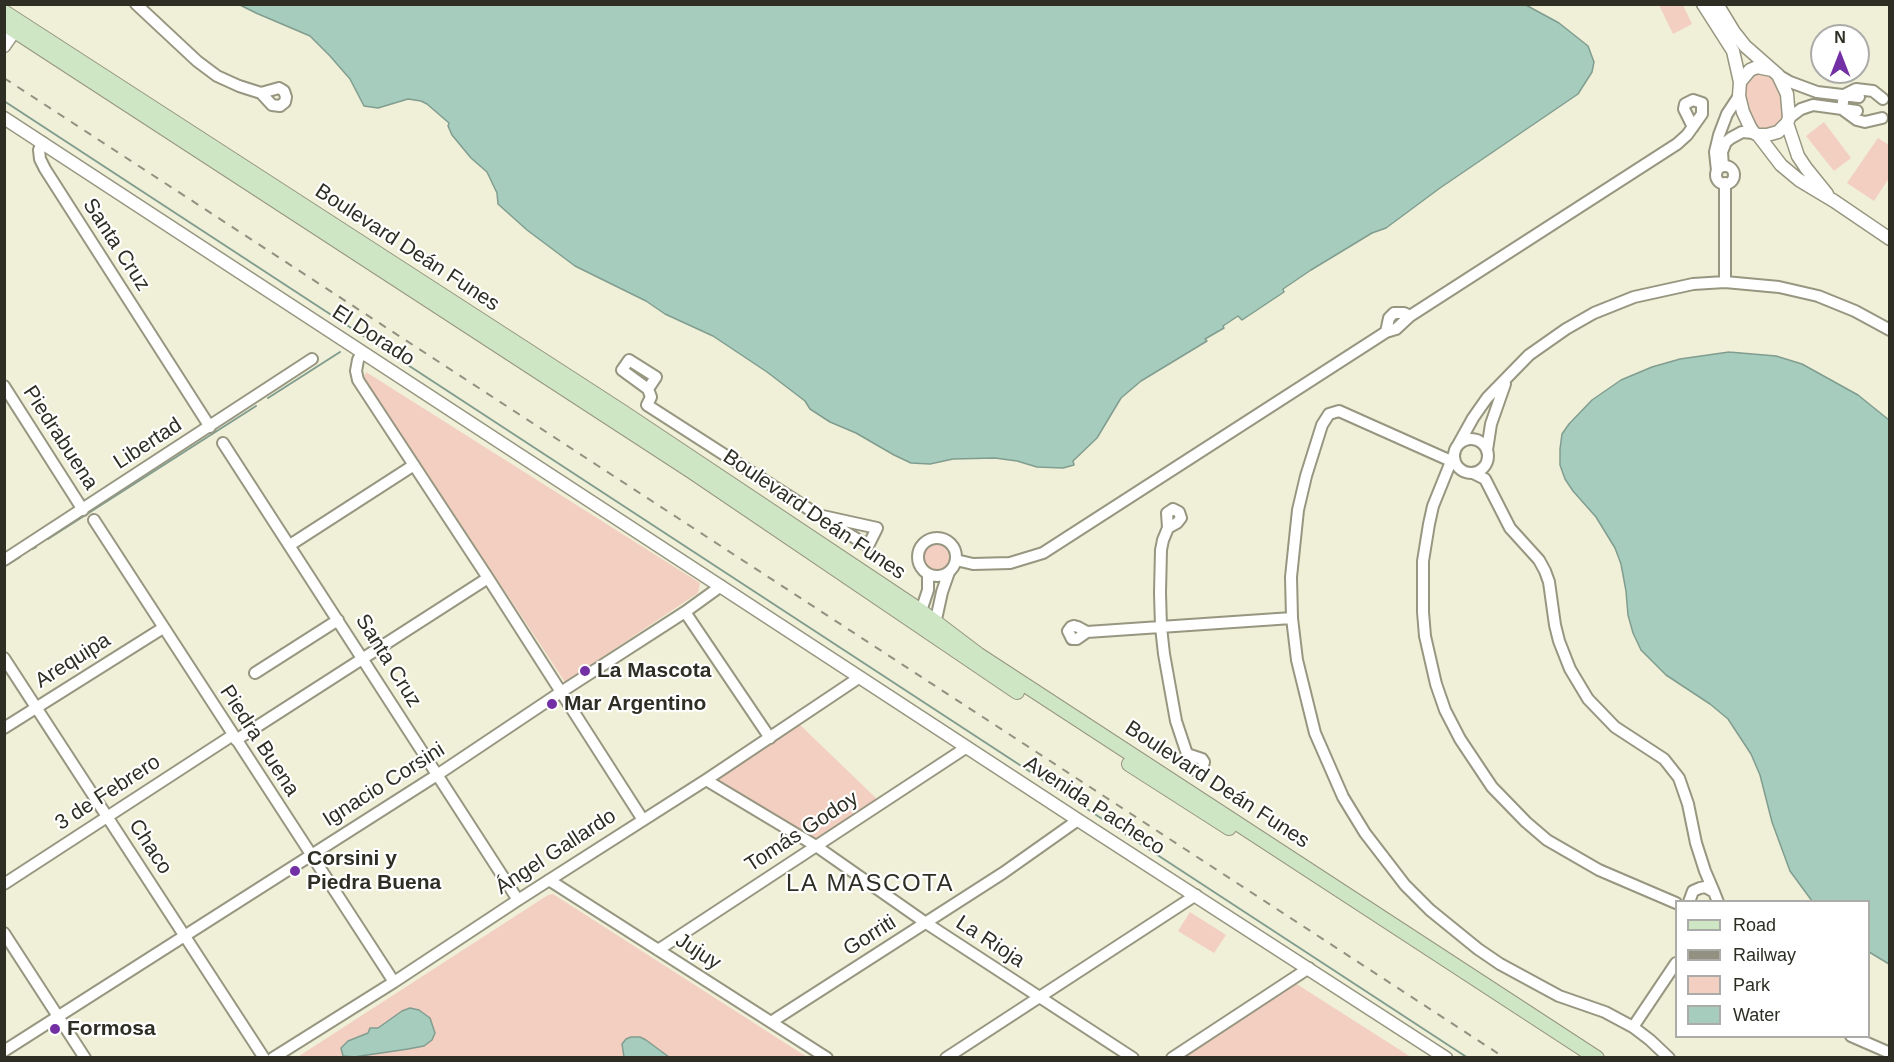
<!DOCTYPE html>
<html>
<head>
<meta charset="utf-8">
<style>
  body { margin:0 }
  #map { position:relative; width:1894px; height:1062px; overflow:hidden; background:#f0efd7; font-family:Helvetica,sans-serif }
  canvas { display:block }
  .frame { position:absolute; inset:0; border:6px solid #2e2e25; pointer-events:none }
  .legend { position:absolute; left:1675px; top:900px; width:195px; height:138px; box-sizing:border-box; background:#fff; border:2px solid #ababa8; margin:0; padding:8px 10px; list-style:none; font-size:18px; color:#2e2e25 }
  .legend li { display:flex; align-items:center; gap:12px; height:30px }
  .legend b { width:30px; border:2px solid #ababa8 }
  .north { position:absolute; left:1810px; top:24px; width:60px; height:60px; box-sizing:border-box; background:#fff; border:2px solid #ababa8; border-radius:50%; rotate:0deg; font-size:16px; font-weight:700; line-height:24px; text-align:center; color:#2e2e25 }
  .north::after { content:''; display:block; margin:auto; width:21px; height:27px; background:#7230a4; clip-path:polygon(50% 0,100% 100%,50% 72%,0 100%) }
</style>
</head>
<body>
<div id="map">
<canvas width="1894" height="1062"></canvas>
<div class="frame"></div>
<ul class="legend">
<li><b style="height:8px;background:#cee6c4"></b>Road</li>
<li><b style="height:8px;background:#929181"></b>Railway</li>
<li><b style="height:16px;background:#f3cfc2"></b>Park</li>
<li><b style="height:16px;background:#a5ccbd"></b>Water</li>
</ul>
<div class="north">N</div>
</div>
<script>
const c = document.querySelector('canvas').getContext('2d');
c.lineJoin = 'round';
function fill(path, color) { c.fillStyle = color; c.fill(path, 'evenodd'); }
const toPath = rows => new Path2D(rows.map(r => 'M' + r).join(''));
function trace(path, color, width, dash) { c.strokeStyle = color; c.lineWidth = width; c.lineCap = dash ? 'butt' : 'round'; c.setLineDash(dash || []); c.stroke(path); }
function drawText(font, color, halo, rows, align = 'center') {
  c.font = font + ' Helvetica,sans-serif'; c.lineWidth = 4.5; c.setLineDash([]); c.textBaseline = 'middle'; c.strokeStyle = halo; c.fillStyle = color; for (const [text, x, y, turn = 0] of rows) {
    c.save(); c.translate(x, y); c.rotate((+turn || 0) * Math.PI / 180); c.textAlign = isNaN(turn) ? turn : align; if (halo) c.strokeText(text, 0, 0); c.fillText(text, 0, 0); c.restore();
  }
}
const green = toPath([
  [1659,5,1683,5,1692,24,1673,34],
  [1766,74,1777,81,1786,113,1781,125,1765,131,1754,125,1745,100,1745,84,1750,78,1757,75],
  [1824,122,1851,158,1834,171,1806,136],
  [1878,138,1889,145,1889,178,1874,201,1847,183],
  [366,372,700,583,698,593,565,682,364,378],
  '923 558a15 15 0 1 1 30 0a15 15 0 1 1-30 0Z',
  [797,722,879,801,816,843,713,779],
  [553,894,807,1057,296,1058,548,895],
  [1190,912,1226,935,1214,953,1178,931],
  [1295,983,1411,1057,1180,1058]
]);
const water = toPath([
  [1524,4,1559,23,1588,46,1594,62,1592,72,1578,94,1440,188,1386,228,1372,233,1311,270,1283,289,1284,292,1242,320,1238,316,1223,326,1224,328,1205,339,1207,341,1141,381,1121,398,1097,438,1073,461,1074,465,1063,468,1037,467,1017,461,995,458,953,459,930,464,911,463,894,455,856,433,830,422,810,409,805,401,767,372,713,336,665,314,646,301,575,266,527,230,498,204,497,193,487,172,471,158,452,135,448,126,449,123,427,104,421,101,408,99,378,108,364,106,350,79,330,56,310,36,256,13,240,5,1524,4],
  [1729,352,1776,356,1802,364,1858,395,1889,420,1889,964,1869,952,1868,902,1812,901,1790,871,1772,822,1760,775,1751,754,1728,719,1710,704,1666,675,1641,650,1633,633,1628,615,1626,591,1621,564,1615,548,1596,517,1573,491,1565,479,1560,465,1560,449,1562,434,1569,424,1592,400,1621,380,1652,367,1680,359,1729,352],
  [410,1008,419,1010,430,1018,435,1033,432,1040,424,1046,408,1049,354,1057,343,1056,341,1048,348,1041,368,1033,370,1028,378,1028,402,1011,410,1008],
  [631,1037,640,1037,646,1040,669,1057,624,1057,622,1044,626,1039,631,1037]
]);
const stream = toPath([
  [4,101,1468,1058],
  [268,398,340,352],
  [48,539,256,406],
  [32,549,36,547],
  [4,567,20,557]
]);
const minor = toPath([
  [136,4,197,61,217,76,239,86,261,93],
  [1778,75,1790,82,1817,92,1859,97],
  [279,88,284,91,286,97,285,102,280,106,272,105,261,93,279,88],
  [1789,118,1801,109,1813,105,1857,111],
  [1882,118,1865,122,1857,120,1842,109,1844,95,1856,89,1873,91,1883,99],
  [42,142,39,150,40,159,45,169,210,427],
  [1723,166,1722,152,1726,142,1731,138,1742,132,1754,133],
  '1716 175a9 9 0 1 1 18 0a9 9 0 1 1-18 0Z',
  [1717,171,1715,152,1719,135,1727,114,1739,96],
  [1725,183,1725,282],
  [1410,316,1404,313,1394,313,1389,318,1386,332,1396,329,1410,316,1677,144,1687,135,1702,114,1702,103,1693,100,1685,104,1684,109,1693,127],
  [362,352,358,360,356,371,358,380,488,578,643,820],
  [4,386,83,510],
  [648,389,622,370,629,360,656,377,648,389,651,397,647,405,818,515,868,546,877,528,818,515],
  '1454 456a17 17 0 1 1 34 0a17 17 0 1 1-34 0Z',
  [223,443,518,900],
  [1458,445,1473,418,1487,398,1529,355,1566,329,1594,313,1634,297,1693,284,1725,282,1779,287,1818,296,1855,311,1890,330],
  [1487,450,1491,424,1505,384],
  [1454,454,1433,506,1429,524,1423,561,1423,612,1425,636,1436,684,1445,710,1460,739,1492,787,1526,822,1547,840,1599,870,1676,903],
  [1451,461,1339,411,1329,414,1322,425,1306,476,1298,510,1291,577,1292,618,1297,660,1315,733,1343,797,1365,833,1405,885,1430,910,1478,949,1500,964,1559,996,1605,1012,1633,1027,1650,1040,1669,1058],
  [1473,473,1485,479,1510,528,1539,560,1545,571,1549,582,1555,625,1559,641,1570,669,1588,699,1615,727,1664,759,1679,778,1688,804,1696,843,1705,871,1714,892],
  [1173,509,1179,512,1181,518,1177,523,1168,528,1167,513,1173,509],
  [94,520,394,982],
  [1168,528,1163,540,1161,550,1160,593,1161,627,1164,654,1176,721,1187,754],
  '918 557a19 19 0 1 1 38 0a19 19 0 1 1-38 0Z',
  [290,545,414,465],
  [4,560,312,359],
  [956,560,973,564,1010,563,1043,553,1386,332],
  [685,612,770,738],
  [918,617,921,611,928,590,928,574],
  [932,625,937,615,942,592,949,572],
  [1074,626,1078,627,1087,632,1077,639,1072,639,1068,631,1071,627,1074,626],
  [1087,632,1292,618],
  [4,658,264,1058],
  [255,673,338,620],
  [4,728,163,628],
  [236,740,488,578],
  [1187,754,1202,759,1204,762,1202,769,1198,771,1191,769,1187,754],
  [706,780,816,846,926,923,1133,1058],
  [549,880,827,1058],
  [4,884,233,735],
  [1689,902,1693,891,1700,888,1705,887,1714,892,1718,902],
  [4,933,85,1058],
  [658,950,967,747],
  [771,1022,1003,873,1078,820],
  [1633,1027,1676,963],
  [1851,1036,1890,1053],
  [4,1051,437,775,561,692,685,612,721,586],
  [273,1058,394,982,518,900,706,780,860,677],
  [946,1058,1196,895],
  [1172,1058,1309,968]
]);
const tertiary = toPath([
  [1703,4,1733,51,1740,82],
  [1717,4,1734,32,1745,46,1778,75,1787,94,1789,118,1787,123,1778,132,1767,135,1758,135,1754,133,1750,127,1743,112,1739,96,1740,82,1750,70,1757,67,1772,70],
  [4,46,20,23],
  [4,118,1078,820,1446,1058],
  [1787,123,1798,156,1806,168,1827,194],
  [1758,135,1781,165,1799,180,1834,201,1890,239]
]);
const secondary = toPath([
  [4,12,621,411,921,611,979,655,1597,1058],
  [4,24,691,471,1017,692],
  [1129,764,1229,828]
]);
const rail = toPath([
  [4,78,1505,1058]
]);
const markers = [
  [585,671,6,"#7230a4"],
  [552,704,6,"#7230a4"],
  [295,871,6,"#7230a4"],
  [55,1029,6,"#7230a4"]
];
const streetNames = [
  ["Santa Cruz",116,245,57],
  ["Boulevard Deán Funes",407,248,33],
  ["El Dorado",373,336,33],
  ["Piedrabuena",60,438,57],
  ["Libertad",148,444,-33],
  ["Boulevard Deán Funes",814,515,34],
  ["Arequipa",73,661,-32],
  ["Santa Cruz",388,661,58],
  ["Piedra Buena",259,741,57],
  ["Ignacio Corsini",384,785,-32],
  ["Boulevard Deán Funes",1217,785,33],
  ["3 de Febrero",108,793,-33],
  ["Avenida Pacheco",1094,806,33],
  ["Tomás Godoy",802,832,-33],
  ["Chaco",150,847,57],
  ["Ángel Gallardo",556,852,-33],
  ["Gorriti",870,936,-32],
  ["La Rioja",990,942,33],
  ["Jujuy",698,952,33]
];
const poiNames = [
  ["La Mascota",597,671],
  ["Mar Argentino",564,704],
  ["Corsini y",307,859],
  ["Piedra Buena",307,883],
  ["Formosa",67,1029]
];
const quarterNames = [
  ["LA MASCOTA",870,884]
];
fill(green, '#f3cfc2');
fill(water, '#a5ccbd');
trace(water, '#819d8f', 1.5);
trace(stream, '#819d8f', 2);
trace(minor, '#979680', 14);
trace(tertiary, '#979680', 15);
trace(secondary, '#979680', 16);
trace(minor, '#fff', 10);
trace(tertiary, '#fff', 12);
trace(secondary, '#cee6c4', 14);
trace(rail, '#929181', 2, [8, 8]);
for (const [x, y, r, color] of markers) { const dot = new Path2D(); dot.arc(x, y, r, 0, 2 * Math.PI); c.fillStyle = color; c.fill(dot); trace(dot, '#fff', 2); }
drawText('21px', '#2e2e25', '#fff', streetNames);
drawText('bold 21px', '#2e2e25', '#fff', poiNames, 'left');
c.letterSpacing = '1.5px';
drawText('24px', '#2e2e25', '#fff', quarterNames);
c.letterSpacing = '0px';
</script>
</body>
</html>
